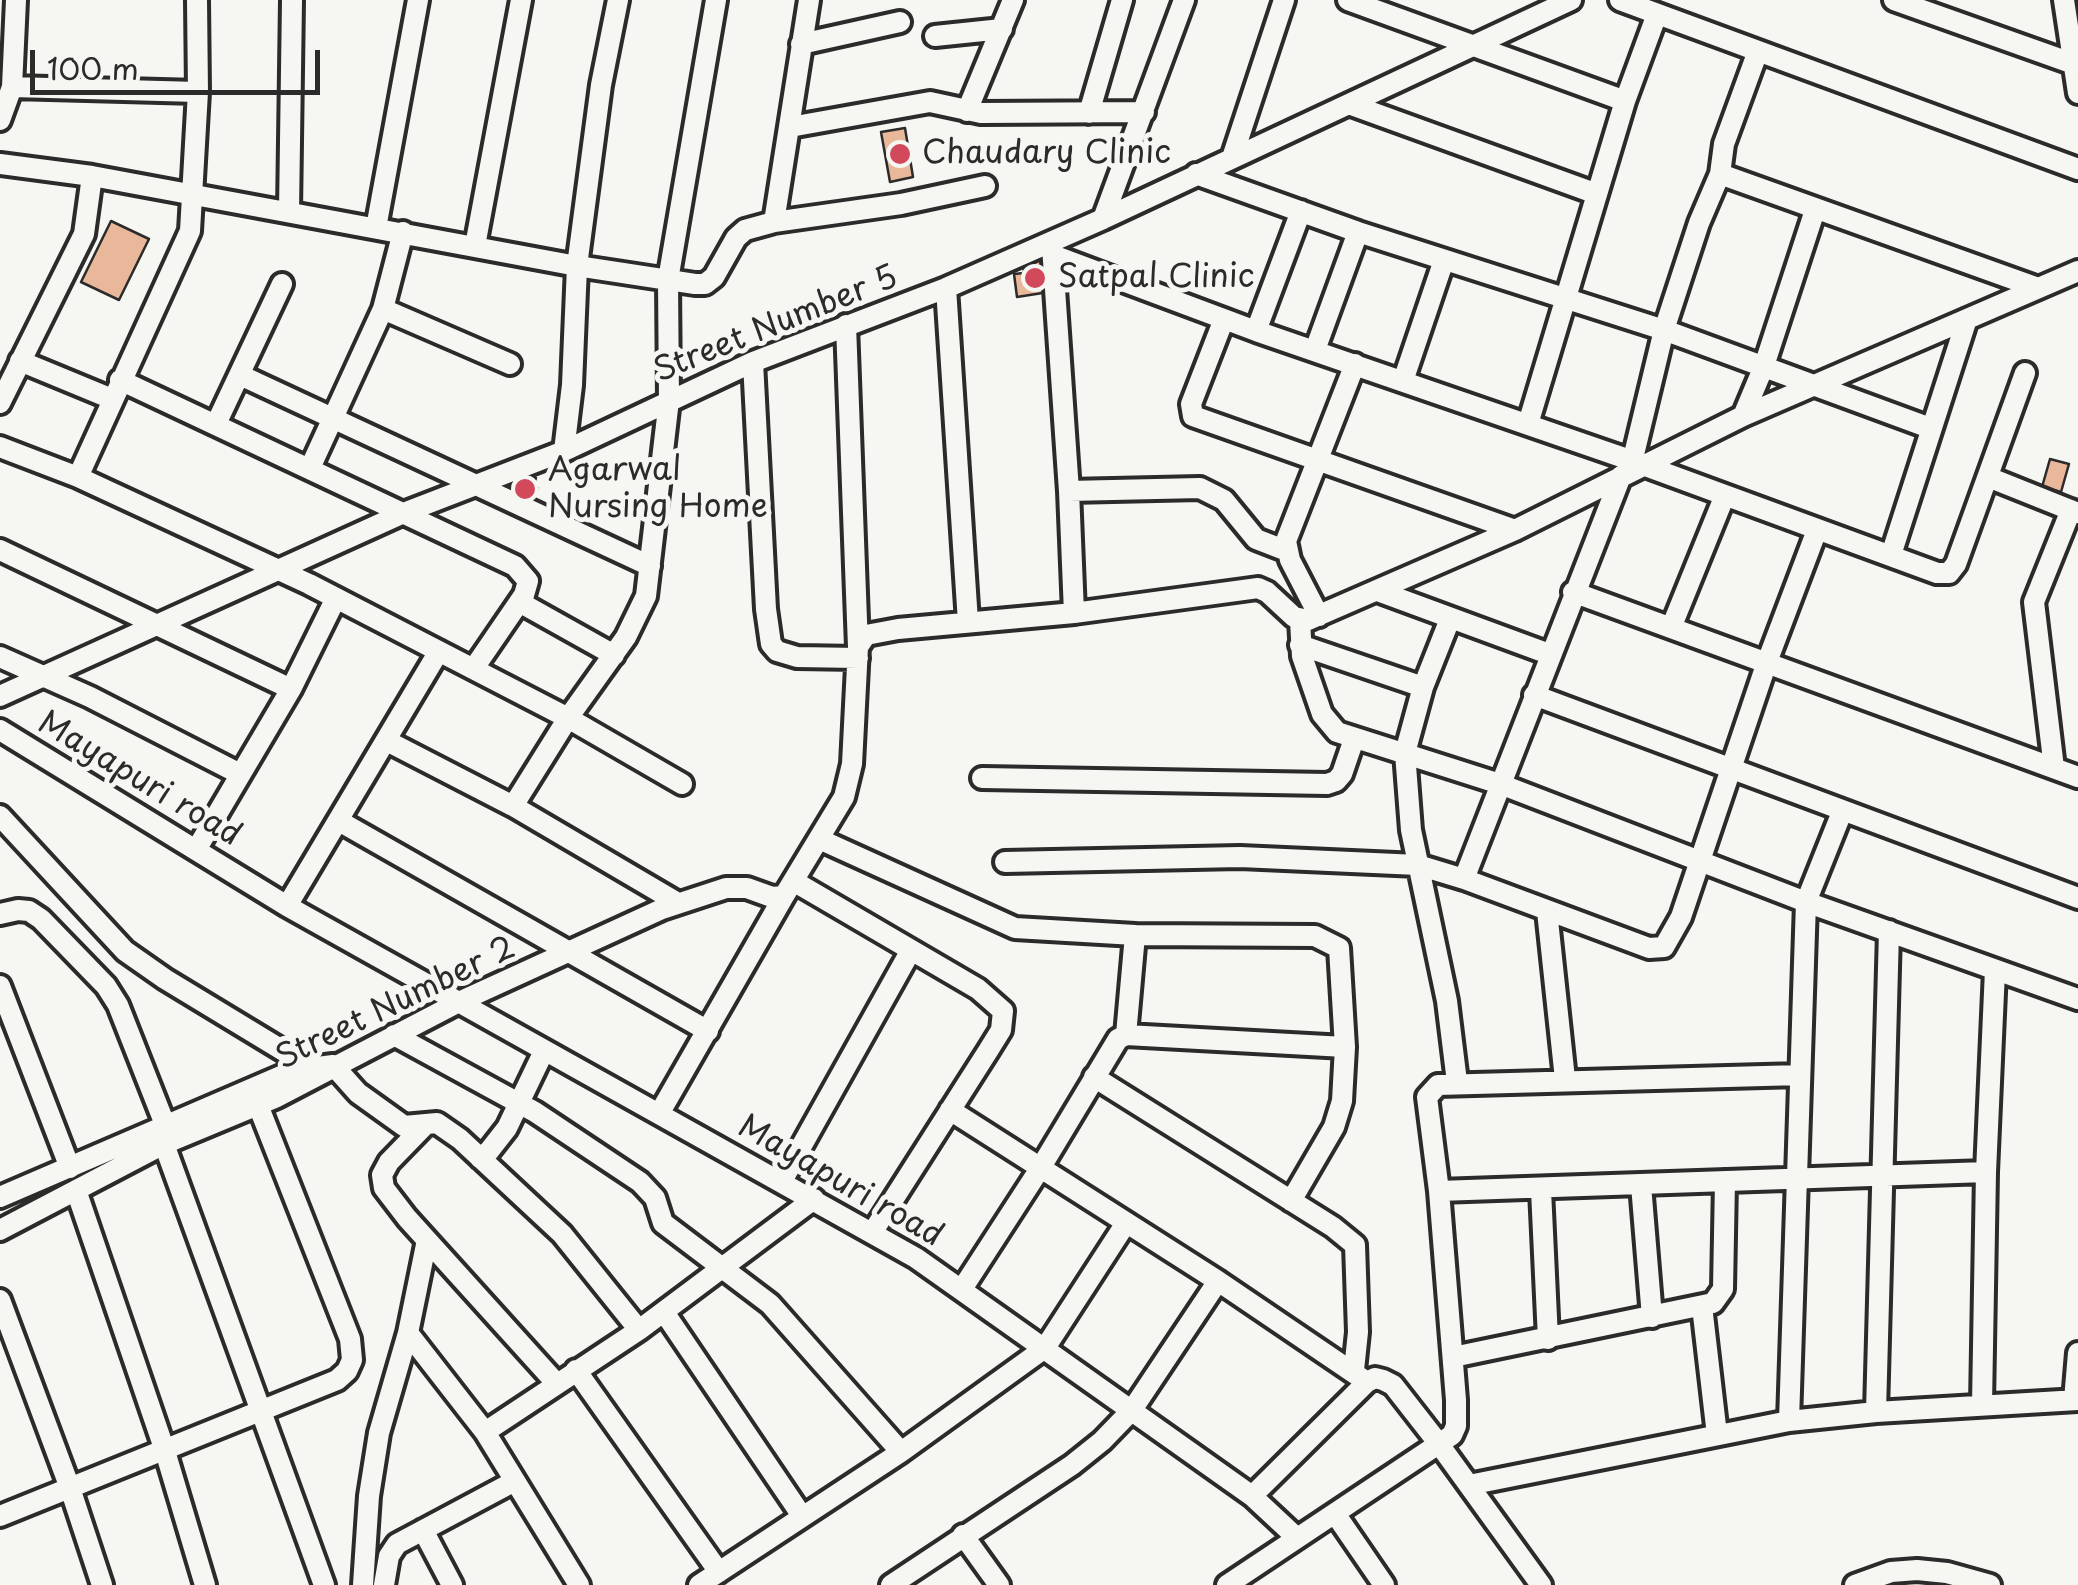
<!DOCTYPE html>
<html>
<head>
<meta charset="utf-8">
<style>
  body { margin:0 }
  #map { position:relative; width:2078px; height:1585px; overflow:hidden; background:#f6f6f2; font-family:"Playpen Sans",sans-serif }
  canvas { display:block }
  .scale { position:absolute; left:30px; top:50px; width:290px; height:45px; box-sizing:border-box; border:5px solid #2b2b2b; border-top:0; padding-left:12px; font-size:30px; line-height:35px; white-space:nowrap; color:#2b2b2b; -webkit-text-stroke:8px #f6f6f2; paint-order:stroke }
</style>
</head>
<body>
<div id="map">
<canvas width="2078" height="1585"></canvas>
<div class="scale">100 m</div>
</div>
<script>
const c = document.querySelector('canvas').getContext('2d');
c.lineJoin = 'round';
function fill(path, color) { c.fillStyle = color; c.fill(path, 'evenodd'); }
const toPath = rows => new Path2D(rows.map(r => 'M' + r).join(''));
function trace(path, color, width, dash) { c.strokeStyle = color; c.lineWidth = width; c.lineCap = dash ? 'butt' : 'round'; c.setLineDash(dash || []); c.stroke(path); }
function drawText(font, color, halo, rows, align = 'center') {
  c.font = font + ' "Playpen Sans",sans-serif'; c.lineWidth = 10; c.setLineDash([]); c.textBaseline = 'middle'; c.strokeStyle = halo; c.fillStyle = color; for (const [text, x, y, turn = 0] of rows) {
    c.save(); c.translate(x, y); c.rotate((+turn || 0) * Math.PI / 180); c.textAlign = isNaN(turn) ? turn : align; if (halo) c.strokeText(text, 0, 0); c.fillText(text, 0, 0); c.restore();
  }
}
const building = toPath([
  [905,128,913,177,890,182,881,132,905,128],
  [111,221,149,239,119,300,81,282,111,221],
  [1044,257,1049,292,1017,297,1014,274,1024,273,1023,260,1044,257],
  [2050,459,2069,464,2061,492,2042,487,2050,459],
  [526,474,536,478,533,486,538,488,534,498,512,490,516,481,522,483,526,474]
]);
const minor = toPath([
  [1348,0,1625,101],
  [1620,0,2078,169],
  [1894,0,2074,64],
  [2064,0,2078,93],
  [935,36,1002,29],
  [801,44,900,22],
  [12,87,198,92],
  [1349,104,1597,194],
  [967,111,1013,0],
  [1089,113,1122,0],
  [0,120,12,87,16,0],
  [790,127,930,102,981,113,1144,112],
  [1232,158,1284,0],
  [0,164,92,176,577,266,695,284,705,284,714,277,736,238,745,230,774,222,901,204,985,186],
  [1196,174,1358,232,1664,330,1930,428],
  [1720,174,2038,288],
  [289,212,292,0],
  [1103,219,1184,0],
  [774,222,809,0],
  [376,228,418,0],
  [475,246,521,0],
  [1052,246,1069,491,1074,613],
  [1053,255,1256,331,1633,461],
  [946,288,968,622],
  [383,309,510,364],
  [1224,319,1191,404,1193,416,1515,530],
  [846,325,858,647],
  [1256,331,1301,211],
  [1315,350,1358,232],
  [20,361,112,399],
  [753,362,766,609,771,644,777,651,797,657,858,658],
  [240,375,650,566],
  [120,380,515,566,528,581,524,595,474,668],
  [1403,381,1444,260],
  [0,403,84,234,92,176],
  [1743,416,1764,366,1815,210],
  [216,424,282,284],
  [1528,424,1625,101,1657,14],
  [0,447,78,477,309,584,568,718,682,784],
  [564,451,572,385,577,266,601,85,618,0],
  [1643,465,1937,573,1949,573,1956,564,2025,373],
  [310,468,383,309,403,232],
  [1630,471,1664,330,1699,223,1720,174,1724,144,1758,51],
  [78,477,190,231,198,92,197,0],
  [1988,477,2078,513],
  [1069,491,1200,488,1224,500,1256,539,1287,551],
  [0,550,291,689],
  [1891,555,1967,319],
  [1378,591,1549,654],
  [1573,592,2078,777],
  [521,603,614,655],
  [1319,616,1290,560,1286,541,1355,364],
  [1450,619,1423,687,1405,753,1411,830,1447,1001,1457,1082],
  [1300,620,1302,656,1322,714,1337,732,1500,784,1806,902,1789,1421],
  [1671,628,1725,495],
  [1300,645,1423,687],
  [0,657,90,697,240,774],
  [1534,695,2078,898],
  [0,696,406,512,564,451,753,362,946,288,1103,219,1571,0],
  [0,730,287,906,916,1258,1252,1496,1367,1382,1375,1378,1383,1380,1393,1385,1439,1444,1541,1585],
  [387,741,513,806,678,903],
  [2054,768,2034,602,2071,510],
  [982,778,1327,784,1336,781,1342,774,1354,739],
  [513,806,568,718,626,637,646,596,669,400,668,280,716,0],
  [1842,812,1806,902,2078,999],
  [0,816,125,951,165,979,310,1067],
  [339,821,708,1031],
  [819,839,1015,928,1135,935,1315,936,1339,948,1345,1047,1342,1101,1334,1127,1291,1201],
  [196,850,291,689,336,598],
  [1005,862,1240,857,1418,865,1464,879,1649,948,1664,947,1681,917,1767,662,1817,530],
  [1464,879,1621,476],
  [795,882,978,989,1003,1011,1001,1030,988,1051,872,1233],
  [287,906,439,651],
  [1547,911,1565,1079],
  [0,914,18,910,29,911,41,919,106,986,118,1005,166,1127],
  [0,986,70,1168],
  [394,1035,535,1112,640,1182,655,1198,663,1223,770,1304,901,1452],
  [1126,1035,1135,935],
  [1094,1077,1333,1227,1355,1245,1358,1332,1354,1370],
  [950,1110,1218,1281,1367,1382],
  [659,1114,784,896],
  [426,1124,389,1162,382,1175,384,1188,407,1218,557,1384],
  [164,1144,324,1585],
  [480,1158,489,1151,507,1128,544,1051],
  [782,1181,910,952],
  [1641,1185,1652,1317],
  [76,1190,165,1451,205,1585],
  [1541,1190,1548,1339],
  [1439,1191,1427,1097,1438,1085,1800,1075],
  [0,1197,295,1070,333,1065,358,1093,404,1126,437,1123,460,1139,562,1234,639,1330],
  [0,1230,164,1144,277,1097,461,1001,662,909,726,888,747,888,772,897,784,896,844,797,852,764,858,647,866,635,898,629,1074,613,1258,588,1267,592,1294,617,1308,620,1515,530,1743,416,2078,271],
  [962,1289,1041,1167,1118,1039,1126,1035,1345,1047],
  [0,1300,70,1488,102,1585],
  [1702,1306,1717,1435],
  [664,1312,802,1516],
  [408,1333,485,1432,579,1585],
  [1453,1357,1713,1303,1723,1289,1725,1181],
  [576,1370,719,1572],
  [2074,1400,2078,1353],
  [1982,1405,1986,1172,1995,970],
  [1876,1412,1889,931],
  [485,1432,639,1330,814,1199],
  [1469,1485,1789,1421,1876,1412,2078,1400],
  [1252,1496,1296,1537],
  [1336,1515,1384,1585],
  [0,1516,337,1380,347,1371,352,1360,350,1339,258,1105],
  [423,1530,452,1585],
  [963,1535,999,1585],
  [363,1585,369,1496,379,1433,408,1333,427,1240],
  [384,1585,389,1556,397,1544,515,1481],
  [699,1585,901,1452,1045,1348,1126,1223],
  [891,1585,1072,1465,1102,1441,1132,1410,1218,1281],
  [1227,1585,1452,1435,1456,1426,1456,1400,1439,1191,1986,1172],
  [1855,1585,1891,1572,1917,1570,1947,1573,1990,1585]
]);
const markers = [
  [900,154,12,"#d1495b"],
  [1035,278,12,"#d1495b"],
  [525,489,12,"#d1495b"]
];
const poiNames = [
  ["Chaudary Clinic",922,154],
  ["Satpal Clinic",1058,278],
  ["Agarwal",548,471],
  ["Nursing Home",548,508]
];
const streetNames = [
  ["Street Number 5",776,325,-22],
  ["Mayapuri road",139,780,31],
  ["Street Number 2",396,1004,-26],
  ["Mayapuri road",840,1182,30]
];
fill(building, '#e9b89a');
trace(building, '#2b2b2b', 2.5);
trace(minor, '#2b2b2b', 28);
trace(minor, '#f6f6f2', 20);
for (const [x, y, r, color] of markers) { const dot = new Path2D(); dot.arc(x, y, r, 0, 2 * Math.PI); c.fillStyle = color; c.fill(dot); trace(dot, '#f6f6f2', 4); }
drawText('32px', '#2b2b2b', '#f6f6f2', poiNames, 'left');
drawText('32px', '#2b2b2b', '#f6f6f2', streetNames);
</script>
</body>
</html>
